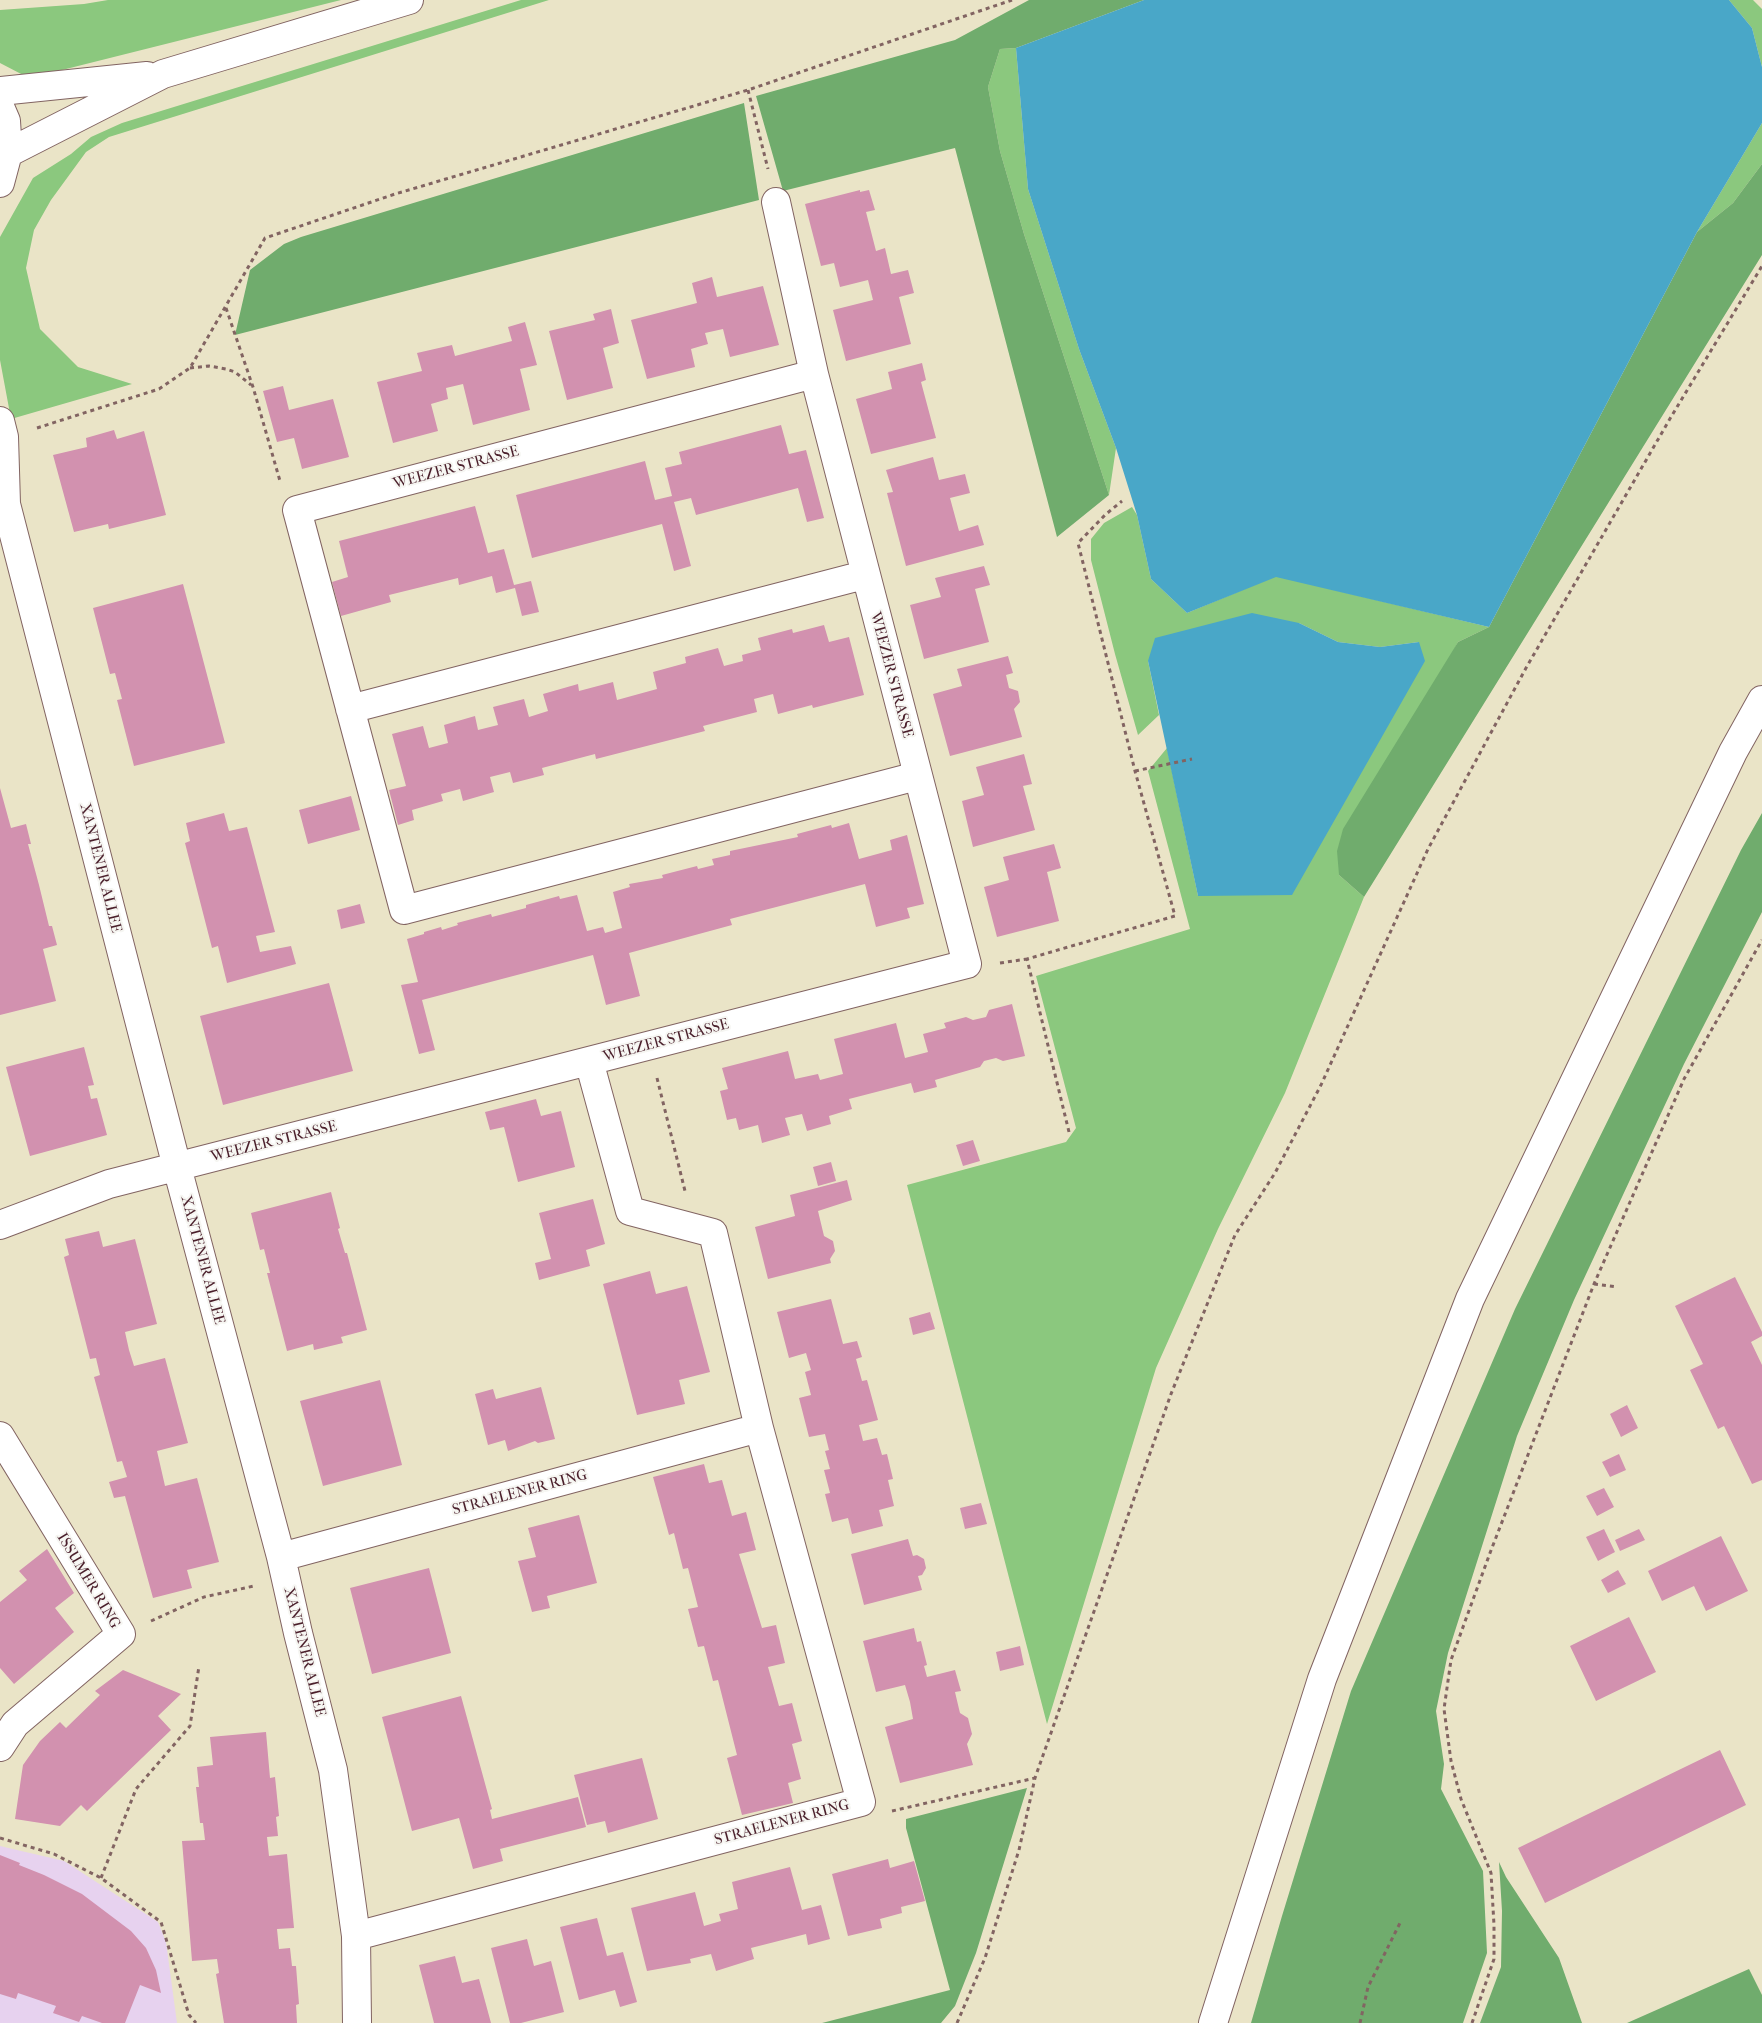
<!DOCTYPE html>
<html>
<head>
<meta charset="utf-8">
<style>
  body { margin:0 }
  canvas { display:block; background:#eae4c7 }
</style>
</head>
<body>
<canvas width="1762" height="2023"></canvas>
<script>
const c = document.querySelector('canvas').getContext('2d');
c.lineJoin = 'round';
function fill(path, color) { c.fillStyle = color; c.fill(path, 'evenodd'); }
const toPath = rows => new Path2D(rows.map(r => 'M' + r).join(''));
function trace(path, color, width, dash) { c.strokeStyle = color; c.lineWidth = width; c.lineCap = dash ? 'butt' : 'round'; c.setLineDash(dash || []); c.stroke(path); }
function drawText(font, color, halo, rows, align = 'center') {
  c.font = font + ' "IM FELL French Canon",serif'; c.lineWidth = 4; c.setLineDash([]); c.textBaseline = 'middle'; c.strokeStyle = halo; c.fillStyle = color; for (const [text, x, y, turn = 0] of rows) {
    c.save(); c.translate(x, y); c.rotate((+turn || 0) * Math.PI / 180); c.textAlign = isNaN(turn) ? turn : align; if (halo) c.strokeText(text, 0, 0); c.fillText(text, 0, 0); c.restore();
  }
}
const built = toPath([
  [0,1846,64,1861,158,1922,166,1942,177,2023,0,2023]
]);
const green = toPath([
  [108,0,341,0,50,73,25,76,0,63,0,10,84,4],
  [521,0,549,0,109,137,86,152,51,200,34,230,26,268,40,329,78,367,132,384,11,419,0,360,0,237,33,178,71,154,91,137,122,123],
  [1729,0,1753,0,1762,9,1762,67,1752,28],
  [1016,48,1028,189,1079,349,1116,448,1109,495,1024,234,1000,151,988,87,1000,49],
  [1762,123,1762,164,1733,203,1697,232],
  [1132,507,1137,515,1151,579,1187,613,1276,576,1489,627,1458,642,1339,875,1364,897,1285,1093,1218,1229,1156,1368,1047,1724,907,1185,1066,1142,1076,1128,1036,976,1190,929,1148,771,1167,748,1198,896,1419,642,1380,647,1338,642,1299,623,1148,661,1159,715,1138,735,1115,654,1091,560,1091,539,1104,523]
]);
const forest = toPath([
  [1029,0,1144,0,1016,48,1000,49,988,87,1000,151,1024,234,1109,495,1057,537,955,148,783,191,756,96,955,40],
  [744,103,759,200,235,335,250,270,284,244,301,237],
  [1762,164,1762,255,1364,897,1339,875,1337,851,1343,829,1458,642,1489,627,1697,232,1733,203],
  [1762,813,1762,912,1684,1064,1574,1300,1517,1436,1448,1653,1436,1711,1444,1764,1441,1789,1483,1871,1487,1953,1463,2023,1251,2023,1282,1916,1351,1691,1515,1309,1741,850],
  [1027,1788,976,1953,955,2006,941,2023,822,2023,950,1990,906,1828,906,1819],
  [1499,1862,1506,1877,1559,1958,1582,2023,1480,2023,1501,1967,1502,1911],
  [1749,1969,1762,1995,1762,2023,1627,2023]
]);
const water = toPath([
  [1144,0,1729,0,1752,28,1762,67,1762,123,1697,232,1489,627,1276,577,1187,613,1151,579,1137,515,1116,448,1079,349,1028,189,1016,48],
  [1252,613,1299,623,1338,642,1380,647,1419,642,1425,661,1292,895,1198,896,1148,661,1155,638]
]);
const building = toPath([
  [860,190,860,192,869,190,875,210,866,212,876,251,885,248,891,274,908,270,914,293,899,297,911,344,846,361,833,310,873,300,868,280,840,287,834,263,821,266,805,204],
  [712,277,717,297,763,286,779,345,730,357,723,329,705,333,708,344,691,349,695,367,647,379,631,320,697,303,692,283],
  [611,309,619,343,603,348,613,388,567,400,549,331,595,320,593,314],
  [525,322,537,365,520,369,530,410,473,425,463,384,446,388,448,399,431,404,438,431,393,443,377,382,422,371,417,353,452,345,455,356,512,341,508,327],
  [922,363,926,380,921,382,936,438,871,454,856,399,892,389,888,372],
  [283,386,289,410,333,399,349,457,302,469,294,438,277,442,263,391],
  [781,425,789,454,806,450,824,518,807,522,798,488,696,515,691,498,674,502,691,566,674,571,662,524,532,558,516,495,645,461,655,500,672,496,665,468,682,464,679,452],
  [114,430,117,439,144,431,166,515,109,529,108,524,74,532,53,455,87,447,86,438],
  [933,457,939,480,965,474,970,493,950,498,959,531,978,525,984,545,906,566,887,493,893,492,886,470],
  [475,506,488,553,504,549,514,585,531,581,539,612,522,616,515,588,496,593,492,576,459,585,458,578,389,595,391,602,341,616,332,582,348,577,339,541],
  [984,566,990,585,975,589,989,642,924,659,910,605,941,597,935,578],
  [183,584,225,743,134,766,117,700,122,699,115,673,110,674,93,608],
  [824,625,829,642,849,637,864,695,813,708,812,705,778,714,773,694,754,699,757,712,703,726,705,731,596,759,595,754,542,768,544,775,513,783,510,772,490,777,494,792,463,801,460,789,441,794,443,801,412,810,414,820,398,825,389,790,406,786,392,734,423,726,429,748,448,743,444,725,475,716,478,730,498,725,493,707,524,699,529,717,548,711,543,694,578,684,579,691,613,682,617,700,657,689,653,672,686,663,685,657,718,648,724,666,743,661,742,655,761,650,758,638,792,629,793,633],
  [1008,656,1013,673,1006,675,1009,688,1018,691,1020,702,1014,709,1022,737,950,756,933,694,962,686,957,669],
  [1024,754,1032,784,1023,786,1035,830,973,847,962,801,984,795,976,767],
  [0,788,11,828,26,824,31,844,28,844,39,885,49,926,52,926,57,945,43,949,56,1001,0,1015],
  [351,796,360,830,308,844,299,810],
  [224,813,229,831,247,827,275,932,256,936,260,952,291,946,296,964,227,983,218,946,212,948,185,843,190,841,186,823],
  [849,823,859,859,892,850,890,840,907,835,924,904,907,908,910,918,876,927,865,884,730,919,732,925,629,953,640,996,606,1005,593,955,422,1000,435,1050,419,1054,401,985,418,982,407,939,424,934,424,932,441,927,442,930,458,925,457,923,491,914,492,917,526,908,526,905,559,896,560,899,577,895,587,931,603,927,605,933,622,928,613,892,630,887,629,884,663,878,662,875,697,866,698,869,714,865,712,859,730,855,730,851,798,837,797,834,831,825,832,828],
  [1054,844,1061,868,1047,872,1059,921,997,937,984,887,1009,880,1003,857],
  [360,904,365,923,341,929,337,910],
  [329,983,353,1071,223,1105,200,1016],
  [1012,1004,1025,1056,1003,1061,996,1058,984,1061,980,1067,935,1080,937,1087,914,1093,911,1083,849,1099,852,1109,829,1116,831,1124,807,1131,802,1114,785,1118,790,1135,762,1143,758,1125,739,1130,736,1118,727,1120,720,1091,728,1089,722,1068,788,1051,795,1079,818,1074,820,1080,843,1074,834,1039,896,1023,905,1058,928,1052,923,1034,946,1028,944,1023,966,1017,973,1020,986,1017,989,1010],
  [84,1047,94,1085,88,1086,91,1099,97,1098,107,1135,30,1156,6,1067],
  [536,1099,541,1116,561,1111,575,1167,518,1182,504,1127,490,1130,485,1112],
  [973,1140,980,1161,963,1166,956,1145],
  [831,1162,836,1181,818,1186,813,1167],
  [847,1180,852,1200,818,1211,824,1236,833,1241,835,1251,830,1259,831,1263,768,1279,755,1227,795,1216,790,1195],
  [331,1192,340,1228,338,1229,345,1253,347,1253,367,1330,341,1337,343,1343,314,1350,313,1344,287,1351,267,1273,270,1273,264,1249,260,1250,251,1213],
  [593,1199,605,1244,586,1250,590,1266,539,1280,535,1263,551,1259,539,1213],
  [99,1231,103,1247,135,1239,157,1324,125,1332,129,1350,134,1366,165,1358,188,1443,157,1451,165,1486,197,1478,219,1562,187,1570,192,1588,153,1598,125,1496,114,1498,109,1482,127,1477,122,1461,117,1462,94,1377,100,1375,96,1358,90,1359,64,1257,69,1255,65,1239],
  [650,1271,656,1294,687,1286,710,1372,679,1380,685,1404,637,1415,603,1284],
  [1735,1277,1762,1332,1762,1336,1751,1342,1762,1365,1762,1480,1752,1484,1724,1426,1718,1429,1690,1370,1703,1364,1675,1306],
  [831,1299,843,1344,857,1341,862,1357,856,1359,862,1381,867,1380,878,1420,859,1425,863,1441,877,1438,882,1455,887,1454,893,1479,888,1480,894,1506,879,1510,883,1526,852,1534,848,1518,832,1522,825,1494,830,1493,824,1470,830,1469,825,1451,829,1450,825,1434,809,1437,799,1398,811,1395,805,1372,811,1370,806,1353,789,1358,777,1312],
  [930,1312,935,1329,913,1335,909,1318],
  [380,1380,402,1465,323,1486,300,1401],
  [541,1387,555,1439,538,1443,535,1441,508,1451,505,1440,488,1445,475,1394,493,1389,496,1399],
  [1627,1405,1638,1428,1621,1437,1610,1414],
  [1619,1454,1626,1470,1610,1477,1602,1462],
  [704,1464,709,1483,722,1480,732,1516,746,1512,756,1550,739,1554,762,1628,776,1625,785,1663,768,1667,779,1706,792,1703,802,1741,792,1744,801,1779,788,1783,793,1803,742,1815,727,1758,737,1755,718,1680,713,1681,704,1646,698,1647,688,1609,698,1607,688,1568,683,1569,674,1533,669,1535,653,1477],
  [1604,1488,1614,1507,1597,1516,1586,1496],
  [981,1503,987,1524,965,1529,960,1508],
  [579,1515,597,1583,547,1596,550,1608,532,1612,518,1561,536,1557,528,1528],
  [1604,1529,1615,1552,1598,1561,1586,1537],
  [1639,1529,1645,1540,1620,1551,1615,1540],
  [1721,1536,1748,1591,1706,1611,1694,1586,1662,1601,1648,1571],
  [908,1539,913,1556,917,1555,924,1559,926,1568,922,1575,918,1576,922,1590,864,1605,851,1554],
  [47,1549,74,1593,55,1608,74,1632,14,1684,0,1668,0,1602,27,1580,19,1571],
  [429,1568,451,1653,372,1674,350,1588],
  [1618,1570,1626,1584,1608,1593,1601,1580],
  [1629,1617,1656,1672,1596,1701,1570,1646],
  [914,1628,917,1642,921,1641,927,1665,924,1666,927,1677,955,1670,961,1691,955,1692,959,1709,960,1713,968,1718,972,1734,967,1744,973,1765,900,1783,885,1727,913,1719,910,1702,905,1685,876,1692,863,1641],
  [1020,1646,1024,1665,1000,1671,996,1652],
  [123,1670,181,1694,158,1716,171,1730,87,1811,81,1805,60,1826,15,1819,23,1765,40,1741,60,1722,66,1728,100,1695,95,1691],
  [461,1696,492,1809,490,1810,492,1819,578,1797,586,1827,500,1849,503,1861,473,1869,459,1818,412,1831,382,1717],
  [266,1732,270,1778,275,1777,279,1816,276,1817,278,1836,267,1837,269,1856,287,1854,294,1928,277,1929,279,1949,290,1948,292,1966,296,1966,299,2004,296,2005,297,2023,224,2023,216,1974,219,1973,217,1959,192,1961,182,1841,205,1840,203,1823,200,1823,196,1787,199,1787,197,1767,213,1765,210,1737],
  [1720,1750,1746,1805,1545,1903,1518,1848],
  [642,1758,658,1819,608,1833,605,1821,587,1825,574,1775],
  [0,1855,20,1863,19,1865,44,1875,82,1894,131,1931,146,1948,156,1970,161,1993,140,1985,125,2023,102,2023,82,2016,79,2022,53,2013,56,2006,18,1993,16,1999,0,1994],
  [888,1859,890,1868,914,1861,925,1901,901,1907,902,1913,880,1919,882,1928,848,1936,832,1874],
  [790,1867,802,1910,821,1905,830,1939,808,1945,806,1934,751,1948,754,1959,716,1971,711,1954,690,1959,691,1963,647,1971,631,1908,695,1892,704,1926,721,1921,719,1914,738,1909,732,1882],
  [597,1918,607,1956,623,1952,637,2002,620,2007,615,1990,579,2000,560,1927],
  [527,1939,534,1966,551,1961,564,2012,521,2023,510,2023,491,1948],
  [455,1956,462,1983,479,1979,491,2023,434,2023,419,1965]
]);
const path = toPath([
  [748,90,768,169],
  [226,308,253,387,280,481],
  [190,368,209,366,226,369,235,372,251,385],
  [37,428,159,389,190,368,265,238,395,194,748,90,1012,0],
  [1135,771,1192,759],
  [1000,963,1027,959],
  [657,1078,685,1191],
  [1069,1132,1027,959,1175,916,1135,771,1078,543,1105,515,1122,501],
  [1594,1284,1617,1287],
  [151,1621,204,1597,254,1586],
  [892,1811,1035,1778],
  [0,1838,54,1854,101,1878,161,1922,189,2015,196,2023],
  [101,1878,136,1789,190,1726,199,1666],
  [957,2023,985,1958,1019,1850,1035,1778,1171,1394,1235,1235,1275,1173,1321,1085,1428,849,1526,668,1671,417,1762,266],
  [1360,2023,1368,1987,1401,1921],
  [1472,2023,1494,1959,1494,1925,1491,1873,1461,1799,1451,1761,1444,1709,1451,1660,1490,1553,1594,1284,1684,1079,1762,940]
]);
const street = toPath([
  [776,202,814,374],
  [0,421,4,437,6,504,177,1167,281,1557,298,1633,333,1770,356,1936,357,2023],
  [350,709,864,575],
  [589,1061,630,1211,713,1233,759,1428],
  [0,1225,109,1184,967,964,814,374,297,510,404,910,917,776],
  [0,1436,121,1634,15,1724,0,1747],
  [281,1557,759,1428,861,1802,356,1936]
]);
const secondary = toPath([
  [0,91,147,76],
  [0,107,6,121,8,153,0,183],
  [8,153,163,74,409,0]
]);
const primary = toPath([
  [1213,2023,1322,1679,1470,1299,1733,752,1762,700]
]);
const streetNames = [
  ["WEEZER STRASSE",456,468,-15],
  ["WEEZER STRASSE",891,675,75],
  ["XANTENER ALLEE",100,868,76],
  ["WEEZER STRASSE",666,1041,-15],
  ["WEEZER STRASSE",274,1142,-14],
  ["XANTENER ALLEE",202,1260,75],
  ["STRAELENER RING",520,1493,-15],
  ["ISSUMER RING",88,1581,59],
  ["XANTENER ALLEE",304,1652,76],
  ["STRAELENER RING",782,1823,-15]
];
fill(built, '#e7d2ef');
fill(green, '#8bc87e');
fill(forest, '#70ac6d');
fill(water, '#49a7c8');
fill(building, '#d291af');
trace(street, '#826462', 30);
trace(secondary, '#826462', 30);
trace(primary, '#826462', 30);
trace(path, '#826462', 3, [4, 4]);
trace(street, '#fff', 28);
trace(secondary, '#fff', 28);
trace(primary, '#fff', 28);
drawText('15px', '#4a1f2b', '#f6f6f2', streetNames);
</script>
</body>
</html>
